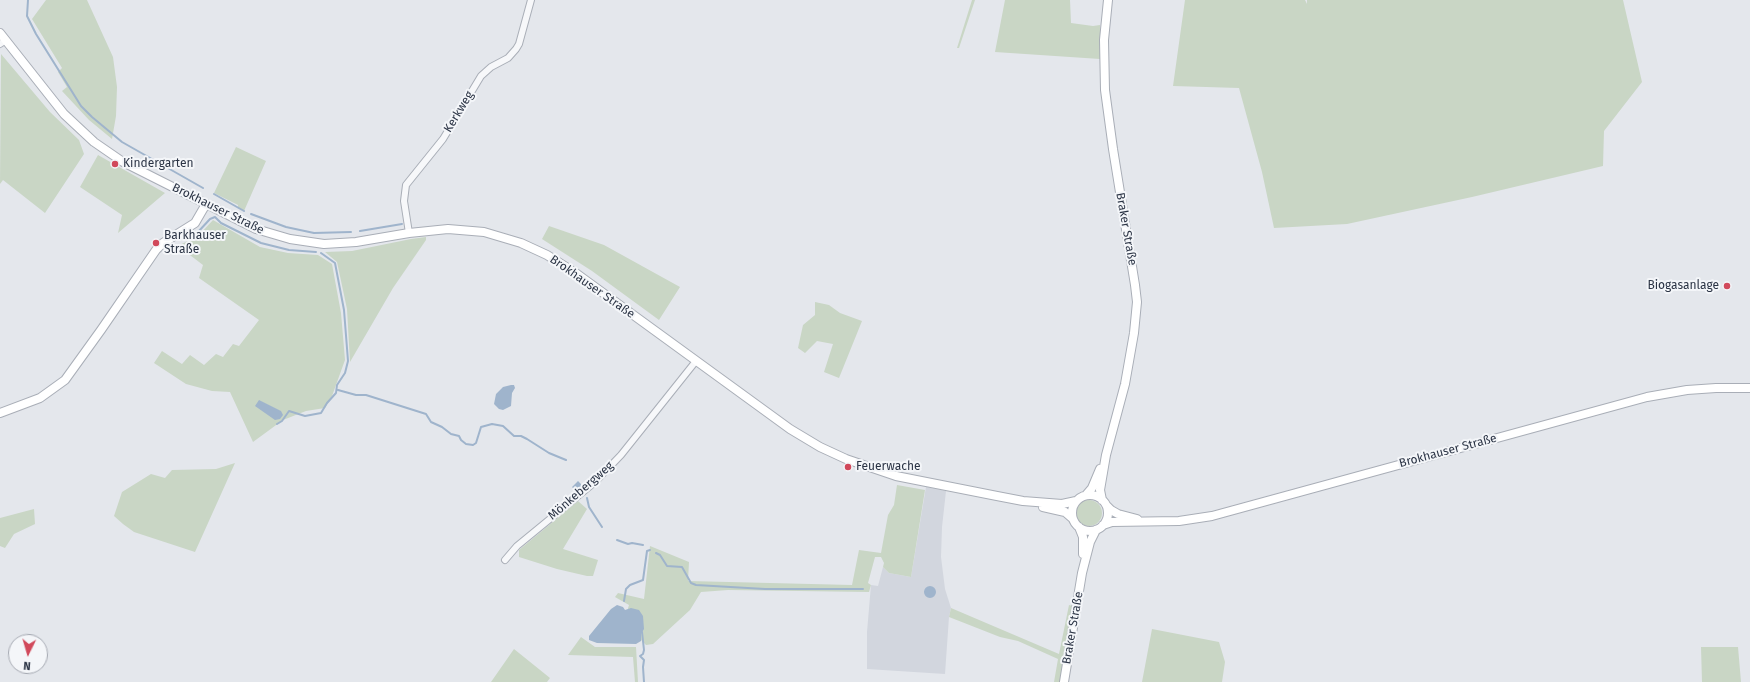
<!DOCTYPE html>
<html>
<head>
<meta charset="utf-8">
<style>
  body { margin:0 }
  #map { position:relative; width:1750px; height:682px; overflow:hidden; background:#e4e7ec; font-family:"Fira Sans",sans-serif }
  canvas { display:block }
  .north { position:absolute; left:8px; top:634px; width:40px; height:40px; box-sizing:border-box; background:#f4f6f9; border:1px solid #a4a8b1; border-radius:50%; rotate:185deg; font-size:11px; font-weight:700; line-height:16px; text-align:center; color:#2b3445 }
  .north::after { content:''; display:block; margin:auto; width:14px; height:18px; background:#d1495b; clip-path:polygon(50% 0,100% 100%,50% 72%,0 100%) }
</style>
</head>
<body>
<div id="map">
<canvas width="1750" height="682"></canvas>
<div class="north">N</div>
</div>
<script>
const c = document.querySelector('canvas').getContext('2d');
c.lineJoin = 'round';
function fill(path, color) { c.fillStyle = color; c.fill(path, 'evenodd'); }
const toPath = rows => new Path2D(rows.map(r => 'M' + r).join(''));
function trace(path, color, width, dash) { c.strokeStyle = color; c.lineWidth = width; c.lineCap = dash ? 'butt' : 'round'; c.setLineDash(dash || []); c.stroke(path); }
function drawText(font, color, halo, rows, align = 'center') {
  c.font = font + ' "Fira Sans",sans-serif'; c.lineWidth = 4; c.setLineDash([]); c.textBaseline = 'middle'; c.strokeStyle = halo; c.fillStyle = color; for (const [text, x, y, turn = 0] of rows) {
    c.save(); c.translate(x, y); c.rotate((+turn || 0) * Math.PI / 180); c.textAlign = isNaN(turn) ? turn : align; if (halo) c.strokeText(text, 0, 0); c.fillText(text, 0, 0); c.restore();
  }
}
const built = toPath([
  [926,487,946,491,942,527,941,557,945,589,951,608,949,617,945,674,867,669,867,632,871,585,878,586,883,567,889,573,911,577]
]);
const green = toPath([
  [46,0,87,0,113,57,117,87,116,116,112,139,89,120,62,91,67,87,58,72,62,68,32,19],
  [972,0,975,0,959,48,957,48],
  [1005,0,1070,0,1071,23,1093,26,1100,25,1100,59,995,52],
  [1185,0,1305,0,1307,4,1307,0,1623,0,1642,82,1604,131,1603,166,1472,197,1347,224,1274,228,1262,172,1239,88,1173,86],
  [1,54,50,112,79,140,84,154,45,213,3,180,0,184],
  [236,147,266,161,244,211,238,208,238,205,214,193],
  [98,155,165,193,118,233,122,215,80,187],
  [213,220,260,247,288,253,318,255,332,264,341,313,345,360,332,396,325,408,306,411,283,420,253,442,230,392,212,391,186,384,154,363,162,351,182,364,190,355,204,365,216,354,223,357,233,344,239,346,259,320,199,278,203,265,178,246,199,235],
  [549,226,604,245,680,287,659,320,592,271,542,239],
  [426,237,426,240,393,288,350,362,347,309,337,262,325,252,352,251,411,239],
  [815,302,829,305,840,313,862,321,839,378,824,372,833,344,817,341,805,353,798,348,803,325,815,315],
  [235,463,195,552,134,532,123,524,114,516,122,492,151,474,165,478,172,470,216,469],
  [897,485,925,490,911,577,889,573,883,567,884,563,881,557,875,557,868,583,871,585,869,592,728,590,701,592,690,610,653,644,646,645,638,637,626,615,629,605,615,597,618,593,644,599,650,546,689,562,688,581,852,585,859,550,881,553,888,515,894,505],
  '1076 513a13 13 0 1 1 26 0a13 13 0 1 1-26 0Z',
  [578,501,587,509,563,549,598,560,593,576,587,576,557,569,519,557,519,550],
  [34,509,35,524,14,534,5,548,0,546,0,518],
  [1069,605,1073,606,1060,682,1054,682,1058,659,1018,641,1000,637,949,617,951,608,1059,654],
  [1152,629,1219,642,1225,662,1222,682,1142,682],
  [581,637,595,647,636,647,638,682,635,682,633,657,568,655],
  [1701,647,1738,647,1741,682,1702,682],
  [514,649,550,678,547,682,491,682]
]);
const water = toPath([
  [511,385,514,385,515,388,512,393,511,406,503,410,499,409,494,404,496,394,503,387],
  [259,400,281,411,283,415,280,419,275,420,255,406],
  [578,481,584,487,578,493,572,487],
  '924 592a6 6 0 1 1 12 0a6 6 0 1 1-12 0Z',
  [617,605,623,607,625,610,631,608,639,610,643,616,644,629,641,634,641,641,636,644,597,643,589,640,589,636,611,609]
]);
const stream = toPath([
  [28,0,27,16,36,34,81,106,92,117,122,142,203,188],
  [214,194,244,211],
  [251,214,286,227,314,233,351,232],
  [360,231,402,224],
  [184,238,198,232,210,219,215,217,221,223,261,243,289,250,316,252],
  [338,390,356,395,366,395,426,414,431,422,442,427,451,434,459,436,461,440,466,444,473,445,476,443,481,427,492,424,503,426,514,436,521,436,527,439,549,453,566,460],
  [277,424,282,421,289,411,305,416,321,413,327,403,336,393,337,385,345,373,348,361,344,310,335,263,321,253],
  [587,498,589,507,602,527],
  [617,540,628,544,632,543,643,545],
  [656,553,660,555,667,566,682,567,691,583,696,585,765,589,863,589],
  [624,601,626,589,630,585,643,580,647,551,650,550],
  [642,632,644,650,643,654,640,656,644,660,643,667,644,682]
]);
const street = toPath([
  [0,44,6,40],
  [409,233,404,201,406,185,443,139,481,76,491,67,508,58,516,49,519,44,531,0],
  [505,560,517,546,595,482,621,455,696,361]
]);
const secondary = toPath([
  [0,33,64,114,94,142,123,162,256,229,290,239,324,244,356,242,409,233,448,229,484,232,521,243,547,255,577,274,790,429,820,447,846,459,896,476,997,496,1023,501,1062,504,1076,501],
  [0,413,40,398,65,380,101,330,156,250,163,243,195,223,206,204],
  '1072 513a18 18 0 1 1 36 0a18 18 0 1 1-36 0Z',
  [1086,495,1092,488,1100,469],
  [1102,500,1100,490,1106,455,1125,384,1134,333,1137,302,1135,285,1113,149,1105,90,1104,40,1108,0],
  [1107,506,1111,510,1118,514,1137,519],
  [1043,507,1065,512,1072,518],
  [1103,525,1112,522,1179,521,1212,516,1647,397,1687,390,1716,388,1750,388],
  [1079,527,1083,537,1083,554],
  [1064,682,1082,573,1090,542,1096,530]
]);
const markers = [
  [115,164,4,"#d1495b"],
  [156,243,4,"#d1495b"],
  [1727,286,4,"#d1495b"],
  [848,467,4,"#d1495b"]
];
const streetNames = [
  ["Kerkweg",459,112,-59],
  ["Brokhauser Straße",218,209,26],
  ["Braker Straße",1126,229,80],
  ["Brokhauser Straße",592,287,35],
  ["Brokhauser Straße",1448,451,-15],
  ["Mönkebergweg",581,491,-41],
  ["Braker Straße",1073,628,-80]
];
const poiNames = [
  ["Kindergarten",123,164],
  ["Barkhauser",164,236],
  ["Straße",164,250],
  ["Biogasanlage",1719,286,"right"],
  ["Feuerwache",856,467]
];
fill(built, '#d2d6de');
fill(green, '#c9d6c5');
fill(water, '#9fb4cc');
trace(stream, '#9fb4cc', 2);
trace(street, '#a9aeb7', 8);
trace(secondary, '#a9aeb7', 10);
trace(street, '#f7f8fa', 6);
trace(secondary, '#fff', 8);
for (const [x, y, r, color] of markers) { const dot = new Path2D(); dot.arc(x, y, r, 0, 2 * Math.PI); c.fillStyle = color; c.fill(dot); trace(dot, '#f4f6f9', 1.5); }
drawText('12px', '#2b3445', '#f4f6f9', streetNames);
drawText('12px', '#2b3445', '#f4f6f9', poiNames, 'left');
</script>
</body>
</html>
